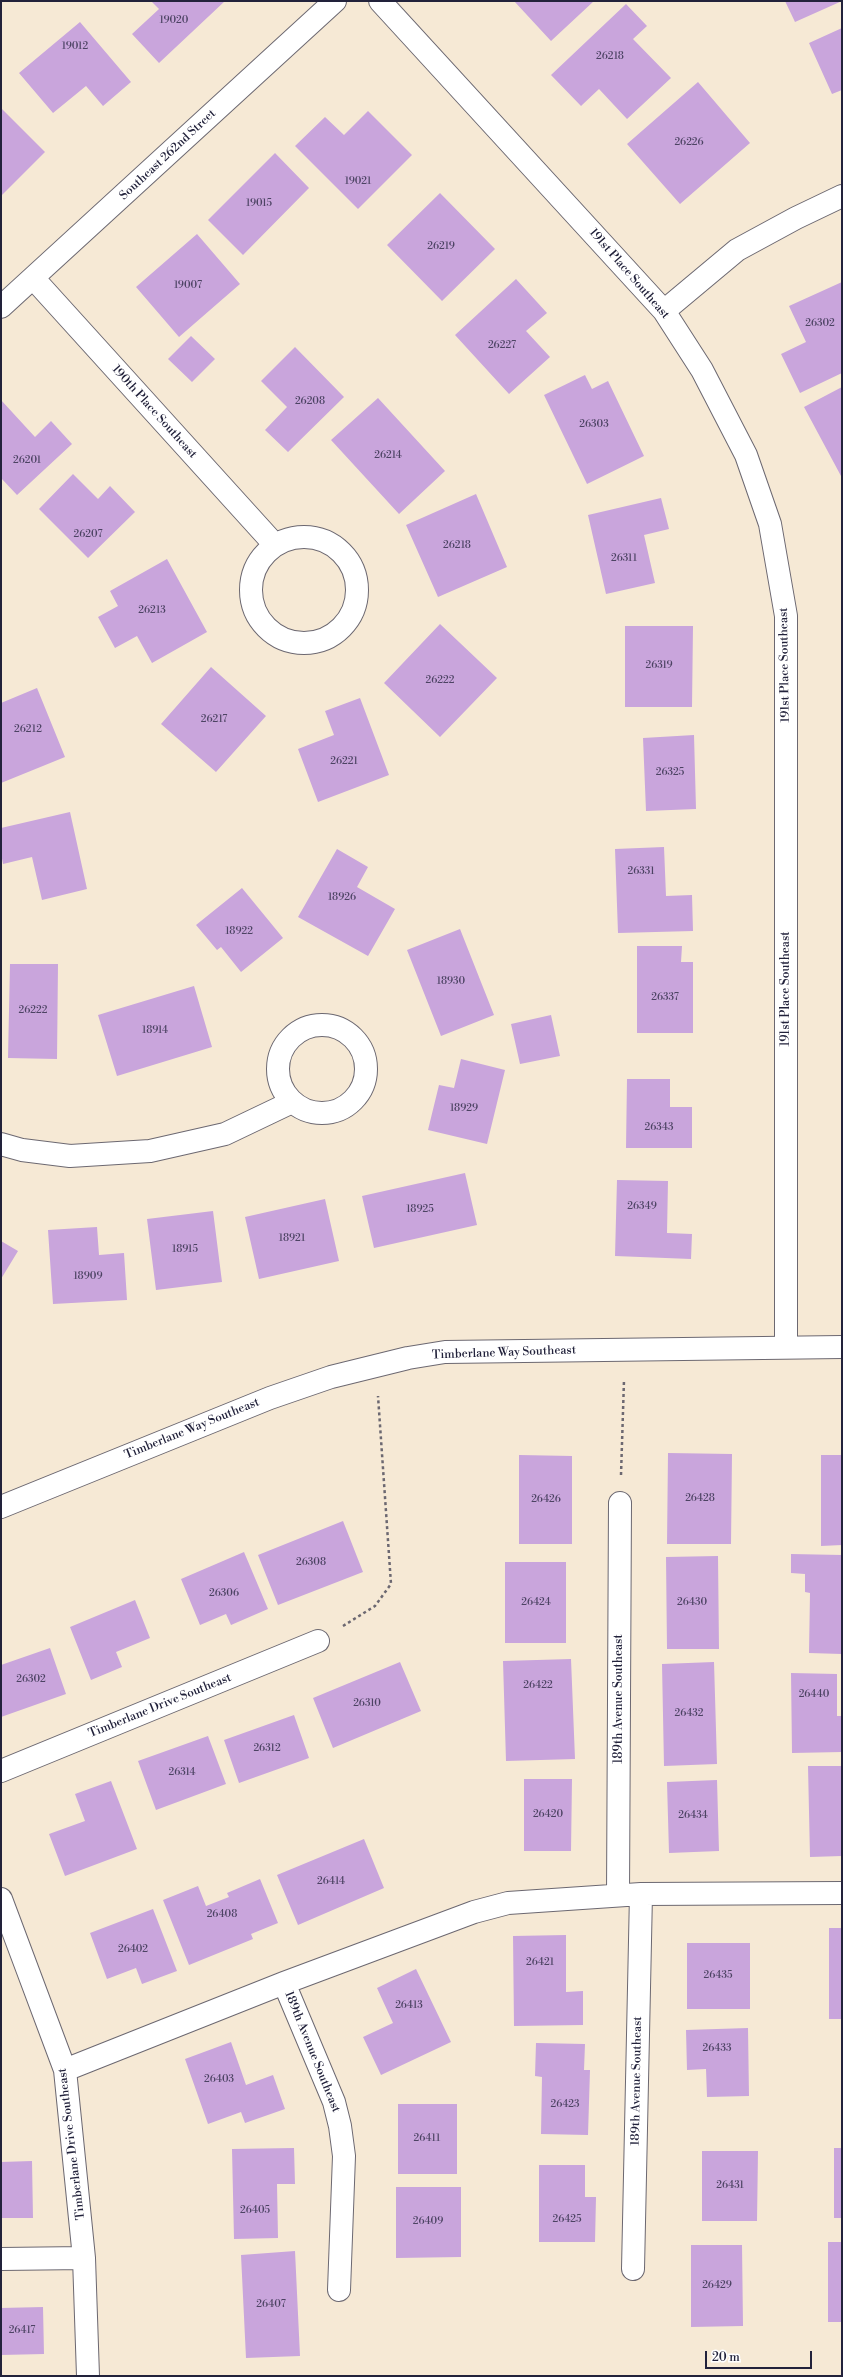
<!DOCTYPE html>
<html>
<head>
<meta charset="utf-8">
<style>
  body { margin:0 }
  #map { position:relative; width:843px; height:2377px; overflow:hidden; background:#f6e9d5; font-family:"Libre Bodoni",serif }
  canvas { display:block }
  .frame { position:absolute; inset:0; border:2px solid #22223b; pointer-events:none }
  .scale { position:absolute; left:705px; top:2351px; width:107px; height:18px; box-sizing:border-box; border:2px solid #22223b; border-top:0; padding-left:5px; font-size:12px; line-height:14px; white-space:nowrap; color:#22223b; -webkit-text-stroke:3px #fff; paint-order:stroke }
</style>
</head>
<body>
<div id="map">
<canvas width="843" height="2377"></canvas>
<div class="frame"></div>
<div class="scale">20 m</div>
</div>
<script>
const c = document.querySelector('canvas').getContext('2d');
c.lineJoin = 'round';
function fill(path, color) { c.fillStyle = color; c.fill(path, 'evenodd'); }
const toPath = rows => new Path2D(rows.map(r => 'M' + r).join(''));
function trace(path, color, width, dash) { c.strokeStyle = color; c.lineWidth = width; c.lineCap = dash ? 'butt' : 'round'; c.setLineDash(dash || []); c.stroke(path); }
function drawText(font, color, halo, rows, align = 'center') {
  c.font = font + ' "Libre Bodoni",serif'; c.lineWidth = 3.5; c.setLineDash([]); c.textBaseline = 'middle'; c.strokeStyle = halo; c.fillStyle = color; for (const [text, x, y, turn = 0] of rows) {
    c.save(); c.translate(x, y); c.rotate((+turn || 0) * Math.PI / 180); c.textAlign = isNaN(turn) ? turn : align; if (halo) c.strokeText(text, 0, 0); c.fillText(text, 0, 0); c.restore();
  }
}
const building = toPath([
  [151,1,225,1,159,63,132,34,159,9],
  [514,1,594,1,551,41],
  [785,1,842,1,795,22],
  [626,4,647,26,633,39,671,78,627,119,599,89,581,106,551,75],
  [80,22,131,82,103,106,86,86,53,113,19,73],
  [842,28,842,90,832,94,809,43],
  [698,82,750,143,680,204,627,144],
  [1,108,45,152,1,196],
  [368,111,412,155,358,209,295,146,325,117,344,135],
  [275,153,309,188,243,255,208,220],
  [440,193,495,249,442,301,387,245],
  [197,234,240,284,179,337,136,287],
  [516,279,547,313,526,331,550,357,509,394,455,335],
  [842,282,842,373,800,393,781,354,806,342,789,306],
  [191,336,215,359,192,382,168,359],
  [295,347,344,397,288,452,265,430,287,407,261,381],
  [585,375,592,389,608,381,644,456,587,484,544,395],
  [842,387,842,476,841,476,804,407],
  [378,398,445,471,399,514,331,440],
  [1,400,35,437,51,421,72,444,17,495,1,478],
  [73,474,98,499,110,486,135,512,88,558,39,509],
  [476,494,507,567,438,597,406,525],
  [661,498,669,529,644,535,655,583,606,594,588,515],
  [167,559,207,632,152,663,137,636,115,648,98,617,118,606,110,591],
  [440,624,497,678,440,737,384,683],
  [625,626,693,626,692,707,625,707],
  [211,667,266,716,216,772,161,724],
  [37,688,65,757,1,783,1,703],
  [360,698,389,775,318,802,298,749,334,735,325,711],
  [694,735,696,809,646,811,643,738],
  [70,812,87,889,42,900,32,857,3,864,1,853,1,828],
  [664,847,666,896,692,895,693,931,618,933,615,849],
  [337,849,368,867,357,887,395,909,368,956,298,917],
  [242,888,283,938,241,972,221,947,217,950,196,925],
  [460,929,494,1015,441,1036,407,950],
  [637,946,682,946,681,962,693,962,693,1033,637,1033],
  [10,964,58,964,57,1059,8,1058],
  [194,986,212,1047,117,1076,98,1015],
  [551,1015,560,1056,520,1064,511,1024],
  [461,1059,505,1070,487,1144,428,1130,439,1085,454,1088],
  [627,1079,670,1079,670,1107,692,1107,692,1148,626,1148],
  [465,1173,477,1225,374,1248,362,1196],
  [617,1180,668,1181,667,1233,692,1234,691,1259,615,1256],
  [325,1199,339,1261,259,1279,245,1217],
  [213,1211,222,1282,156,1290,147,1219],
  [97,1227,99,1255,124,1253,127,1300,53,1304,48,1230],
  [1,1241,18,1251,1,1279],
  [668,1453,732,1454,731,1544,667,1544],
  [519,1455,572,1456,572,1544,519,1544],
  [821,1455,842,1455,842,1545,821,1546],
  [343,1521,363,1572,278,1605,258,1555],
  [244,1552,268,1609,231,1625,226,1614,200,1625,181,1579],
  [791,1554,842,1555,842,1654,809,1653,810,1593,805,1592,805,1574,791,1573],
  [718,1556,719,1649,667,1649,666,1557],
  [505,1562,566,1562,566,1643,505,1643],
  [135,1600,150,1638,116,1652,122,1667,91,1680,70,1627],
  [50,1648,66,1694,1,1717,1,1665],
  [571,1659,575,1759,506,1761,503,1661],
  [400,1662,421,1711,333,1748,313,1698],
  [714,1662,717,1764,664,1766,662,1664],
  [791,1673,837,1674,837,1716,842,1716,842,1752,792,1753],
  [294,1715,309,1758,239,1783,224,1740],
  [208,1736,226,1784,156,1810,138,1761],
  [808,1766,842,1766,842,1856,810,1857],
  [524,1779,572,1779,571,1851,524,1851],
  [717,1780,719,1851,669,1853,667,1782],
  [111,1781,137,1849,65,1876,49,1834,85,1821,75,1794],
  [364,1839,384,1888,298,1925,277,1875],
  [260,1879,278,1923,251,1934,253,1939,189,1965,163,1900,198,1886,206,1906,229,1897,227,1893],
  [153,1909,177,1971,142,1984,136,1968,107,1979,90,1933],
  [829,1928,842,1928,842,2019,829,2019],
  [566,1935,566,1992,583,1991,583,2025,514,2026,513,1936],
  [687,1943,750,1943,750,2009,687,2009],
  [416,1969,451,2042,381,2075,363,2037,393,2023,377,1988],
  [748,2028,749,2096,707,2097,706,2069,687,2070,686,2030],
  [231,2042,246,2085,273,2075,285,2109,245,2123,241,2112,208,2124,185,2059],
  [536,2043,585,2044,584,2070,590,2070,588,2135,541,2134,542,2077,535,2076],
  [398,2104,457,2104,457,2174,398,2174],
  [294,2148,295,2184,277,2184,278,2238,234,2239,232,2149],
  [834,2148,842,2148,842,2218,834,2218],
  [702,2151,758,2151,757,2221,702,2221],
  [32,2161,33,2218,1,2218,1,2162],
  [539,2165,585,2165,585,2197,596,2197,595,2242,539,2242],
  [396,2187,461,2187,461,2257,396,2258],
  [828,2242,842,2242,842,2322,828,2322],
  [691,2245,742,2245,743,2326,691,2327],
  [295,2251,300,2356,246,2358,241,2255],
  [43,2307,44,2354,1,2355,1,2308]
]);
const path = toPath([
  [621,1475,624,1380],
  [343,1626,375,1606,391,1584,378,1396]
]);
const street = toPath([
  [380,1,664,311,702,370,746,455,770,524,786,616,786,1347],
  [34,279,275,545],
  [1,307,335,1],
  [664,311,737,250,796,218,842,196],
  '251 590a53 53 0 1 1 106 0a53 53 0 1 1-106 0Z',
  '278 1069a44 44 0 1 1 88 0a44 44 0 1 1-88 0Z',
  [1,1144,22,1150,70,1156,150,1151,225,1134,292,1102],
  [1,1771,318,1641],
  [618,1895,620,1503],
  [1,1899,65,2070,84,2258,88,2376],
  [284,1983,334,2102,340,2126,344,2156,339,2290],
  [65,2070,284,1983,474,1912,508,1903,641,1894,842,1893],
  [1,2259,84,2258],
  [633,2269,641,1894]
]);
const secondary = toPath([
  [1,1507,270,1398,331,1377,408,1358,445,1352,842,1347]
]);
const numberNames = [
  ["19020",174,21],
  ["19012",75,47],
  ["26218",610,57],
  ["26226",689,143],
  ["19021",358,182],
  ["19015",259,204],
  ["26219",441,247],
  ["19007",188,286],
  ["26302",820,324],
  ["26227",502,346],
  ["26208",310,402],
  ["26303",594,425],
  ["26214",388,456],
  ["26201",27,461],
  ["26207",88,535],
  ["26218",457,546],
  ["26311",624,559],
  ["26213",152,611],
  ["26319",659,666],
  ["26222",440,681],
  ["26217",214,720],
  ["26212",28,730],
  ["26221",344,762],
  ["26325",670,773],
  ["26331",641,872],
  ["18926",342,898],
  ["18922",239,932],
  ["18930",451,982],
  ["26337",665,998],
  ["26222",33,1011],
  ["18914",155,1031],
  ["18929",464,1109],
  ["26343",659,1128],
  ["26349",642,1207],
  ["18925",420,1210],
  ["18921",292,1239],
  ["18915",185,1250],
  ["18909",88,1277],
  ["26428",700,1499],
  ["26426",546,1500],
  ["26308",311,1563],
  ["26306",224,1594],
  ["26424",536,1603],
  ["26430",692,1603],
  ["26302",31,1680],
  ["26422",538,1686],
  ["26440",814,1695],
  ["26310",367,1704],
  ["26432",689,1714],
  ["26312",267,1749],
  ["26314",182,1773],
  ["26420",548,1815],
  ["26434",693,1816],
  ["26414",331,1882],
  ["26408",222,1915],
  ["26402",133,1950],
  ["26421",540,1963],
  ["26435",718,1976],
  ["26413",409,2006],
  ["26433",717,2049],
  ["26403",219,2080],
  ["26423",565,2105],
  ["26411",427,2139],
  ["26431",730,2186],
  ["26405",255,2211],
  ["26425",567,2220],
  ["26409",428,2222],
  ["26429",717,2286],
  ["26407",271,2305],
  ["26417",22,2331]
];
const streetNames = [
  ["Southeast 262nd Street",168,155,-43],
  ["191st Place Southeast",629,274,49],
  ["190th Place Southeast",154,412,48],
  ["191st Place Southeast",785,665,-91],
  ["191st Place Southeast",786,989,-90],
  ["Timberlane Way Southeast",504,1353,-2],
  ["Timberlane Way Southeast",192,1429,-22],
  ["189th Avenue Southeast",619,1699,-90],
  ["Timberlane Drive Southeast",160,1706,-22],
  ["189th Avenue Southeast",312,2052,68],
  ["189th Avenue Southeast",637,2081,-89],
  ["Timberlane Drive Southeast",72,2144,-97]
];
fill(building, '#c9a5dc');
trace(street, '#6c6871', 24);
trace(secondary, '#6c6871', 24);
trace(path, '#6c6871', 2.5, [3, 3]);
trace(street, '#fff', 22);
trace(secondary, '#fff', 22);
drawText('10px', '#4c4363', null, numberNames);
drawText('12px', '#22223b', '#fff', streetNames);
</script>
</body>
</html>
